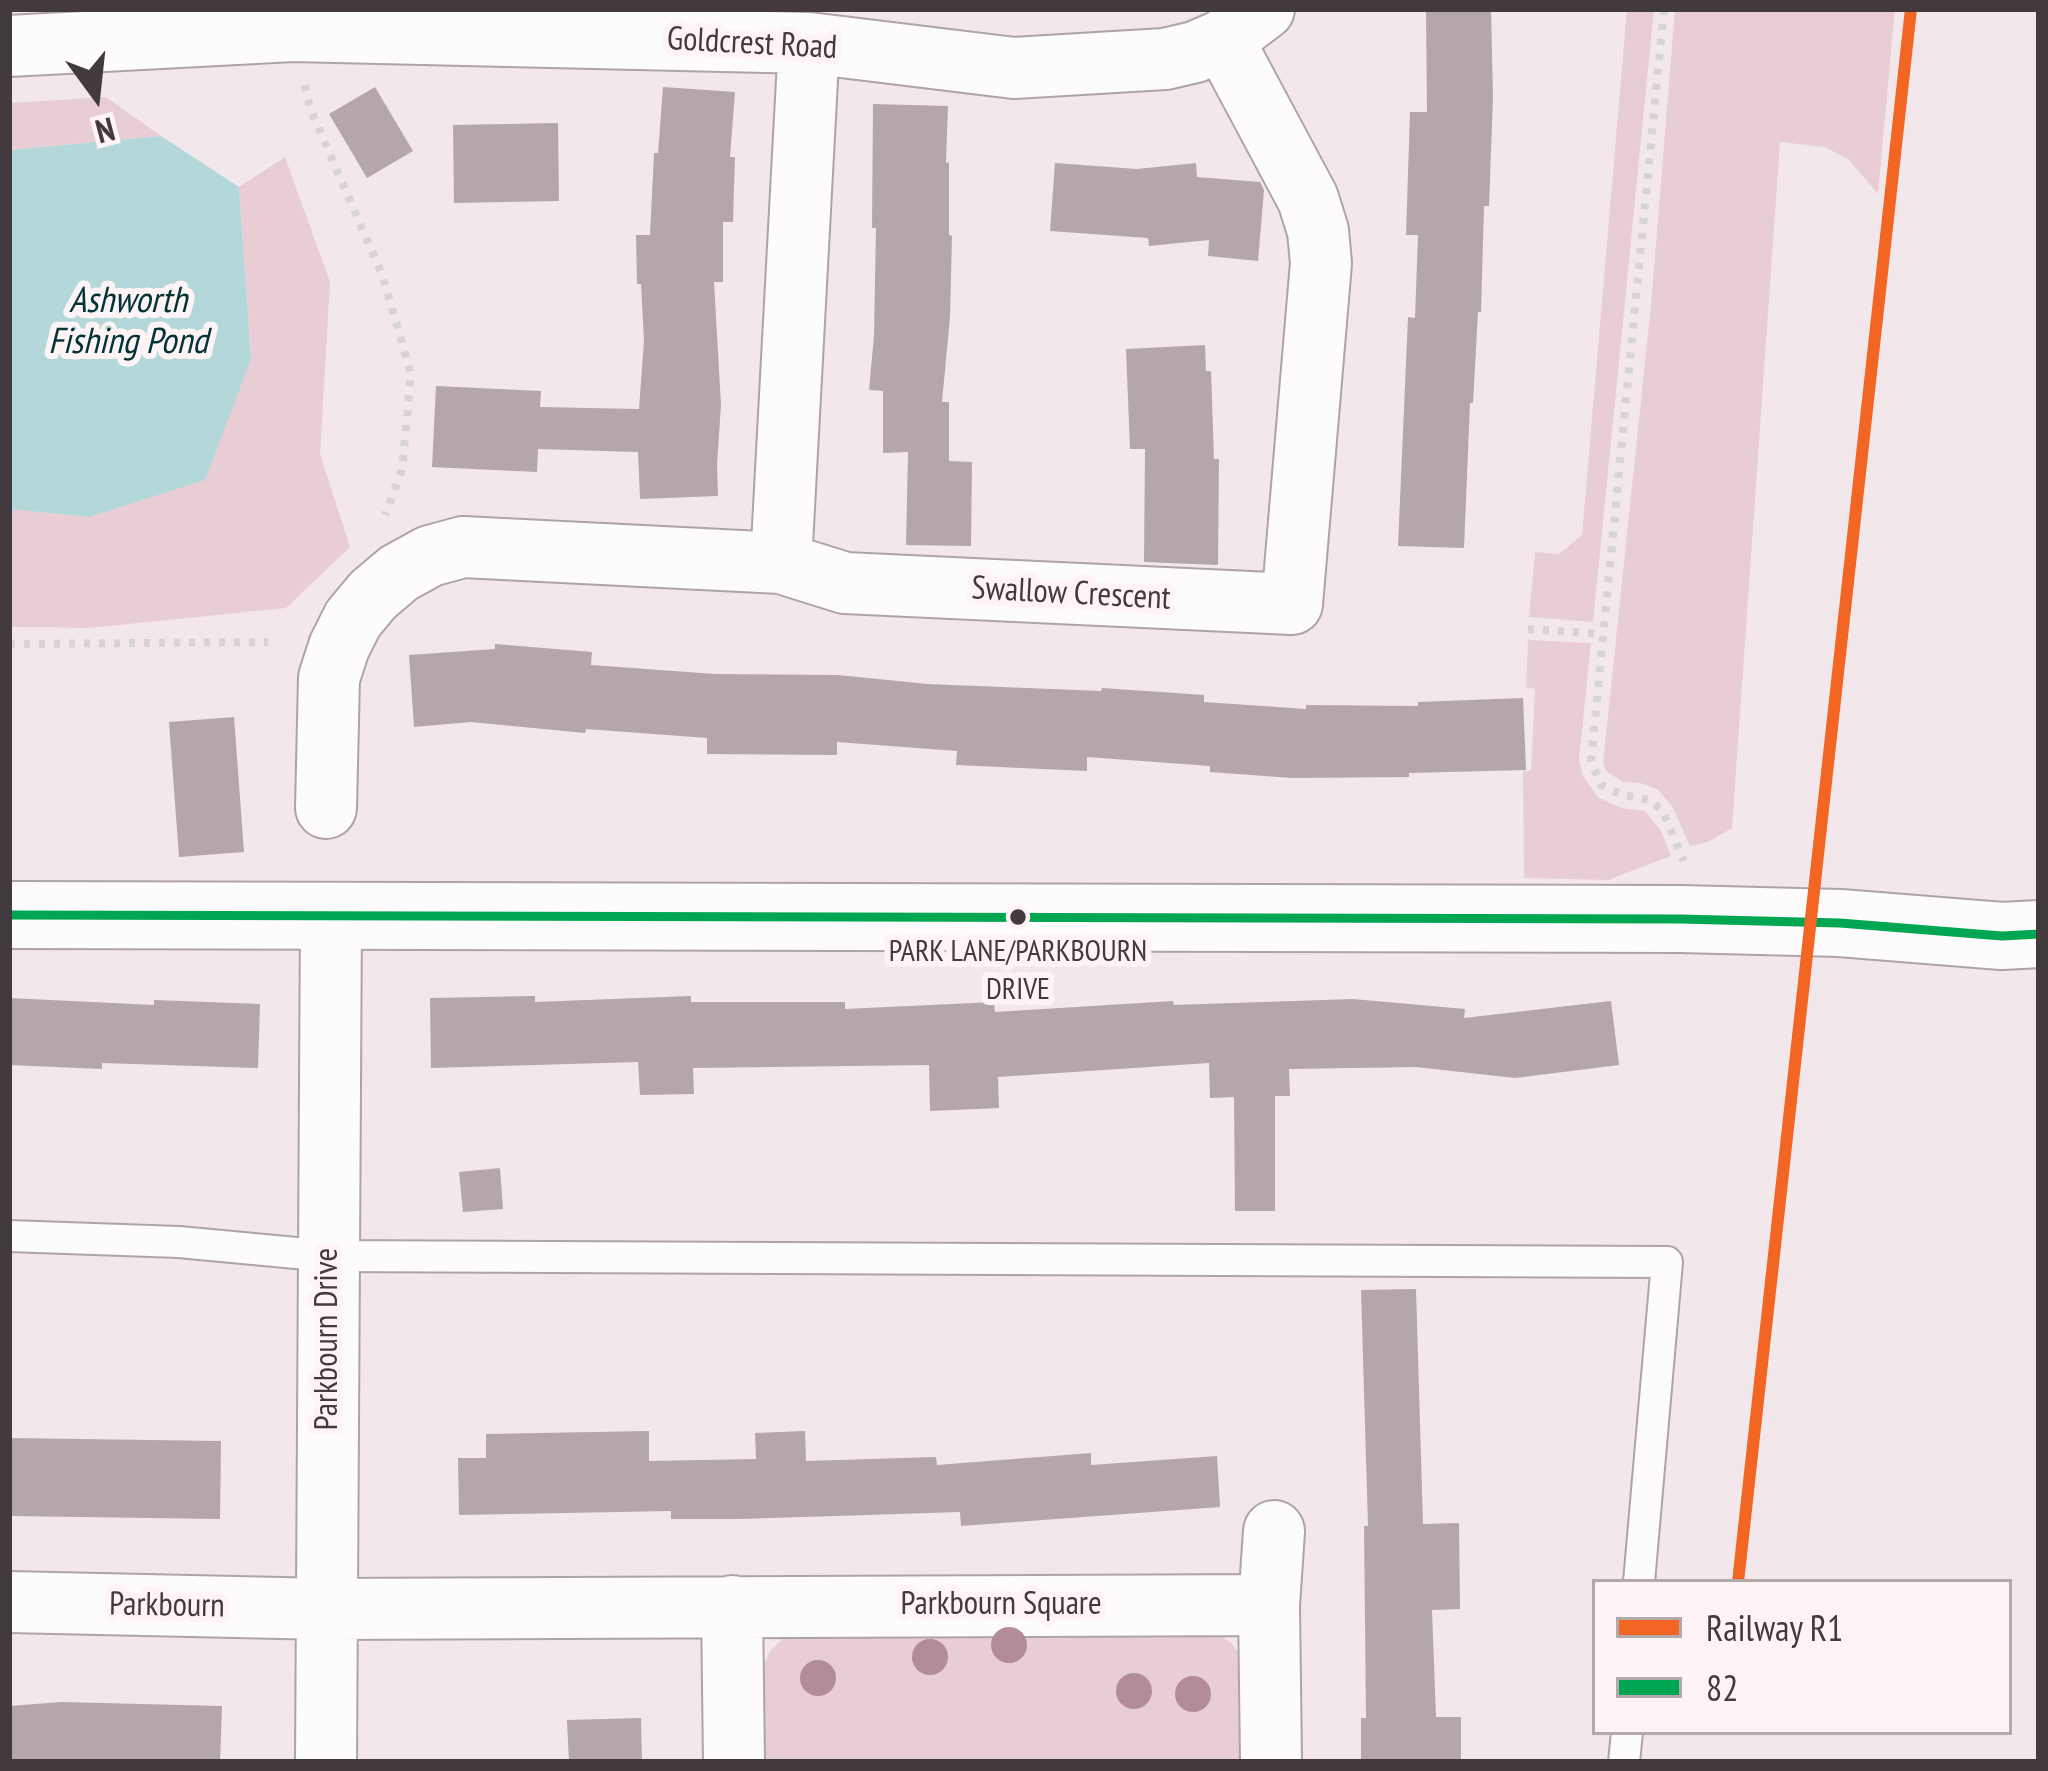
<!DOCTYPE html>
<html>
<head>
<meta charset="utf-8">
<style>
  body { margin:0 }
  #map { position:relative; width:2048px; height:1771px; overflow:hidden; background:#f2e7ea; font-family:"PT Sans Narrow",sans-serif }
  canvas { display:block }
  .frame { position:absolute; inset:0; border:12px solid #423a3c; pointer-events:none }
  .legend { position:absolute; left:1592px; top:1579px; width:420px; height:156px; box-sizing:border-box; background:#fef3f5; border:3px solid #b3a9ab; margin:0; padding:15px 21px; list-style:none; font-size:36px; color:#423a3c }
  .legend li { display:flex; align-items:center; gap:24px; height:60px }
  .legend b { width:60px; border:3px solid #b3a9ab }
  .north { position:absolute; left:36px; top:36px; width:120px; height:120px; -webkit-text-stroke:9px #fef3f5; paint-order:stroke; rotate:165deg; font-size:33px; font-weight:700; line-height:48px; text-align:center; color:#423a3c }
  .north::after { content:''; display:block; margin:auto; width:42px; height:54px; background:#423a3c; clip-path:polygon(50% 0,100% 100%,50% 72%,0 100%) }
</style>
</head>
<body>
<div id="map">
<canvas width="2048" height="1771"></canvas>
<div class="frame"></div>
<ul class="legend">
<li><b style="height:15px;background:#f26522"></b>Railway R1</li>
<li><b style="height:15px;background:#00a651"></b>82</li>
</ul>
<div class="north">N</div>
</div>
<script>
const c = document.querySelector('canvas').getContext('2d');
c.lineJoin = 'round';
function fill(path, color) { c.fillStyle = color; c.fill(path, 'evenodd'); }
const toPath = rows => new Path2D(rows.map(r => 'M' + r).join(''));
function trace(path, color, width, dash) { c.strokeStyle = color; c.lineWidth = width; c.lineCap = dash ? 'butt' : 'round'; c.setLineDash(dash || []); c.stroke(path); }
function drawText(font, color, halo, rows, align = 'center') {
  c.font = font + ' "PT Sans Narrow",sans-serif'; c.lineWidth = 12; c.setLineDash([]); c.textBaseline = 'middle'; c.strokeStyle = halo; c.fillStyle = color; for (const [text, x, y, turn = 0] of rows) {
    c.save(); c.translate(x, y); c.rotate((+turn || 0) * Math.PI / 180); c.textAlign = isNaN(turn) ? turn : align; if (halo) c.strokeText(text, 0, 0); c.fillText(text, 0, 0); c.restore();
  }
}
const green = toPath([
  [1627,9,1654,9,1593,622,1529,617,1535,552,1559,554,1582,535],
  [1675,9,1895,9,1878,194,1849,160,1825,147,1780,142,1732,828,1708,842,1690,846,1672,806,1657,789,1640,783,1623,782,1606,771,1603,763,1651,305],
  [106,97,161,136,9,150,9,103],
  [285,157,330,282,320,454,350,547,286,608,89,628,9,627,9,509,89,517,251,359,239,187],
  [1528,640,1591,643,1579,759,1583,776,1598,797,1621,808,1645,811,1661,831,1671,856,1608,880,1524,878,1523,771,1531,771,1535,689,1526,687],
  [1215,1631,1231,1643,1245,1661,1252,1762,757,1762,761,1671,770,1651,786,1636]
]);
const water = toPath([
  [161,136,239,187,251,359,205,480,89,517,9,509,9,150]
]);
const building = toPath([
  [1426,9,1491,9,1493,97,1489,206,1484,206,1481,312,1478,312,1473,403,1470,403,1464,548,1398,546,1408,317,1415,318,1418,235,1406,235,1410,112,1427,112],
  [375,87,413,151,367,178,329,114],
  [663,87,735,92,730,157,735,157,733,222,723,222,723,282,714,282,721,405,717,464,718,496,640,499,638,452,538,449,537,472,432,467,436,386,541,391,540,407,639,409,644,341,641,284,637,284,636,235,650,235,654,153,658,153],
  [873,104,948,106,946,163,949,162,949,235,952,236,950,317,942,402,949,402,949,461,972,462,971,546,906,545,908,452,883,453,883,391,869,390,874,335,876,228,872,228],
  [558,123,559,201,454,203,453,125],
  [1055,163,1137,169,1196,163,1197,177,1260,182,1264,190,1258,261,1208,256,1209,240,1149,246,1148,238,1050,231],
  [1205,345,1206,371,1211,371,1214,459,1219,459,1218,565,1144,562,1145,449,1130,449,1126,349],
  [495,644,592,652,591,665,715,674,838,675,928,684,1101,691,1102,688,1204,695,1204,702,1306,709,1306,705,1418,706,1418,702,1523,698,1526,770,1409,773,1409,777,1292,778,1210,772,1210,766,1087,757,1087,771,956,765,957,751,837,742,837,755,707,754,707,738,586,729,585,733,471,722,414,727,409,655,495,649],
  [234,717,244,852,179,857,169,722],
  [535,996,535,1002,691,996,691,1002,845,1002,845,1009,994,1002,995,1012,1173,1001,1174,1005,1353,999,1465,1009,1464,1018,1611,1001,1619,1065,1515,1078,1416,1067,1289,1069,1290,1096,1275,1096,1275,1211,1235,1211,1234,1097,1210,1098,1209,1063,998,1077,999,1108,930,1111,929,1065,693,1068,694,1094,640,1095,638,1062,431,1068,430,998],
  [9,998,154,1005,154,1000,260,1004,258,1068,102,1063,102,1069,9,1065],
  [500,1168,503,1209,463,1212,459,1172],
  [1416,1289,1423,1524,1459,1523,1460,1609,1432,1610,1436,1717,1461,1717,1461,1762,1361,1762,1361,1718,1366,1718,1364,1526,1368,1526,1361,1290],
  [649,1431,649,1461,756,1459,755,1433,805,1431,806,1461,936,1457,937,1465,1091,1453,1091,1465,1217,1456,1220,1507,961,1526,960,1512,741,1519,671,1519,671,1511,459,1515,458,1458,486,1458,486,1434],
  [9,1438,221,1441,220,1519,9,1516],
  [61,1702,222,1706,220,1762,9,1762,9,1706],
  [641,1718,642,1762,569,1762,567,1720]
]);
const path = toPath([
  [1664,9,1591,761,1601,785,1622,795,1651,800,1663,812,1684,861],
  [305,85,310,108,383,277,411,374,402,470,385,515],
  [1528,629,1602,634],
  [9,644,268,642]
]);
const service = toPath([
  [9,1236,179,1242,328,1256,1667,1262,1639,1582],
  [1624,1762,1627,1732]
]);
const minor = toPath([
  [9,46,293,31,809,43,1014,68,1165,59,1195,52,1223,40,1264,9],
  [781,563,809,43],
  [326,808,329,678,339,647,353,619,373,595,399,573,430,556,463,547,781,563,845,583,1292,604,1321,263,1318,231,1308,199,1223,40],
  [9,1602,326,1609,1269,1605],
  [732,1606,734,1762],
  [326,1762,331,915],
  [1271,1762,1269,1605,1274,1531]
]);
const tertiary = toPath([
  [9,915,1680,919,1840,923,2002,936,2039,934]
]);
const bus1 = toPath([
  [9,915,1680,919,1840,923,2002,936,2039,934]
]);
const rail1 = toPath([
  [1738,1582,1911,9]
]);
const trees = [
  [1009,1645],
  [930,1657],
  [818,1678],
  [1134,1691],
  [1193,1694]
];
const markers = [
  [1018,917,10,"#423a3c"]
];
const busNames = [
  ["PARK LANE/PARKBOURN",1018,952],
  ["DRIVE",1018,990]
];
const streetNames = [
  ["Goldcrest Road",752,44,3],
  ["Swallow Crescent",1071,594,3],
  ["Parkbourn Drive",328,1339,-90],
  ["Parkbourn Square",1001,1605],
  ["Parkbourn",167,1606,1]
];
const waterNames = [
  ["Ashworth",128,302],
  ["Fishing Pond",128,343]
];
fill(green, '#e9cdd4');
fill(water, '#b4d8da');
fill(building, '#b4a7ab');
trace(service, '#ada4a6', 34);
trace(minor, '#ada4a6', 64);
trace(tertiary, '#ada4a6', 70);
trace(path, '#d7d4d5', 8, [6, 9]);
trace(service, '#fdfbfc', 30);
trace(minor, '#fdfbfc', 60);
trace(tertiary, '#fdfbfc', 66);
trace(bus1, '#00a651', 9);
trace(rail1, '#f26522', 12);
c.fillStyle = '#b28c97';
for (const [x, y] of trees) { c.beginPath(); c.arc(x, y, 18, 0, 2 * Math.PI); c.fill(); }
for (const [x, y, r, color] of markers) { const dot = new Path2D(); dot.arc(x, y, r, 0, 2 * Math.PI); c.fillStyle = color; c.fill(dot); trace(dot, '#fef3f5', 4.5); }
drawText('30px', '#423a3c', '#fef3f5', busNames);
drawText('33px', '#423a3c', '#fef3f5', streetNames);
drawText('italic 36px', '#003436', '#fef3f5', waterNames);
</script>
</body>
</html>
